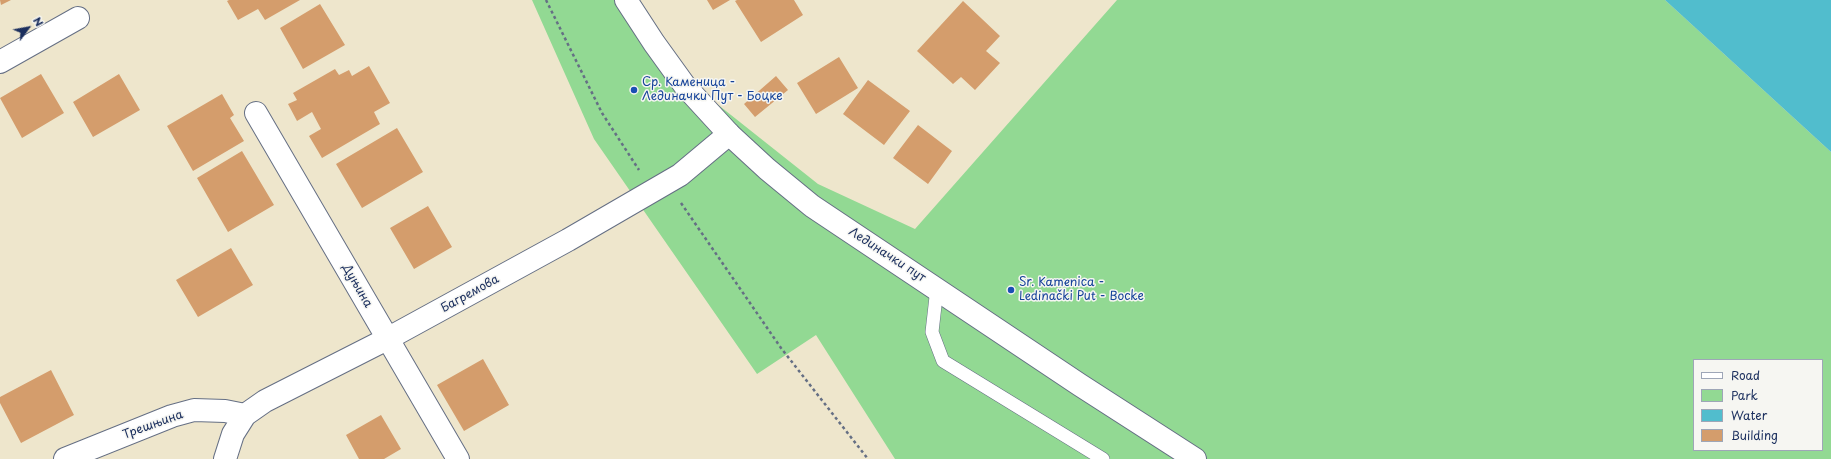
<!DOCTYPE html>
<html>
<head>
<meta charset="utf-8">
<style>
  body { margin:0 }
  #map { position:relative; width:1831px; height:459px; overflow:hidden; background:#eee6cc; font-family:"Playpen Sans",sans-serif }
  canvas { display:block }
  .legend { position:absolute; left:1693px; top:359px; width:130px; height:92px; box-sizing:border-box; background:#f6f6f2; border:1px solid #9ea6b7; margin:0; padding:5px 7px; list-style:none; font-size:12px; color:#1b2f5e }
  .legend li { display:flex; align-items:center; gap:8px; height:20px }
  .legend b { width:20px; border:1px solid #9ea6b7 }
  .north { position:absolute; left:8px; top:8px; width:40px; height:40px; -webkit-text-stroke:3px #f6f6f2; paint-order:stroke; rotate:58deg; font-size:11px; font-weight:700; line-height:16px; text-align:center; color:#1b2f5e }
  .north::after { content:''; display:block; margin:auto; width:14px; height:18px; background:#1b2f5e; clip-path:polygon(50% 0,100% 100%,50% 72%,0 100%) }
</style>
</head>
<body>
<div id="map">
<canvas width="1831" height="459"></canvas>
<ul class="legend">
<li><b style="height:5px;background:#fff"></b>Road</li>
<li><b style="height:11px;background:#92d993"></b>Park</li>
<li><b style="height:11px;background:#51bdcd"></b>Water</li>
<li><b style="height:11px;background:#d49d6c"></b>Building</li>
</ul>
<div class="north">N</div>
</div>
<script>
const c = document.querySelector('canvas').getContext('2d');
c.lineJoin = 'round';
function fill(path, color) { c.fillStyle = color; c.fill(path, 'evenodd'); }
const toPath = rows => new Path2D(rows.map(r => 'M' + r).join(''));
function trace(path, color, width, dash) { c.strokeStyle = color; c.lineWidth = width; c.lineCap = dash ? 'butt' : 'round'; c.setLineDash(dash || []); c.stroke(path); }
function drawText(font, color, halo, rows, align = 'center') {
  c.font = font + ' "Playpen Sans",sans-serif'; c.lineWidth = 3; c.setLineDash([]); c.textBaseline = 'middle'; c.strokeStyle = halo; c.fillStyle = color; for (const [text, x, y, turn = 0] of rows) {
    c.save(); c.translate(x, y); c.rotate((+turn || 0) * Math.PI / 180); c.textAlign = isNaN(turn) ? turn : align; if (halo) c.strokeText(text, 0, 0); c.fillText(text, 0, 0); c.restore();
  }
}
const green = toPath([
  [532,0,637,0,702,92,818,184,915,229,1117,0,1665,0,1831,152,1831,459,895,459,816,335,757,374,594,139],
  [1694,360,1822,360,1822,450,1694,450]
]);
const water = toPath([
  [1665,0,1831,0,1831,152]
]);
const building = toPath([
  [0,0,11,0,1,5],
  [229,0,300,0,265,20,258,9,238,20,227,1],
  [707,0,730,0,713,10],
  [737,0,794,0,803,15,761,42,735,1],
  [963,1,1000,36,986,51,1000,63,975,90,961,77,953,84,917,51],
  [320,4,345,45,303,69,280,28],
  [839,57,858,88,816,114,797,83],
  [369,66,390,103,374,112,380,124,322,158,309,136,321,129,312,112,297,121,288,104,297,100,293,93,335,69,339,75,349,70,352,76],
  [41,74,64,113,22,138,0,98],
  [119,74,140,110,93,137,73,102],
  [776,76,788,90,755,117,744,104],
  [868,80,910,111,884,145,843,114],
  [222,94,234,115,230,118,244,141,193,171,167,126],
  [918,125,952,151,928,184,893,158],
  [397,128,423,172,362,208,336,164],
  [242,151,274,205,228,232,197,178],
  [428,206,452,247,414,269,390,228],
  [231,248,253,285,198,317,176,280],
  [483,359,509,405,464,431,437,385],
  [51,370,74,415,21,443,0,403,0,397],
  [381,415,401,449,384,459,359,459,346,435]
]);
const path = toPath([
  [546,0,602,113,639,170],
  [681,203,781,348,868,459]
]);
const service = toPath([
  [937,288,932,332,943,361,1103,459]
]);
const minor = toPath([
  [0,62,78,18],
  [256,113,458,459],
  [65,459,172,416,194,410,225,411,245,415],
  [225,459,233,434,245,415,265,401,387,339,568,240,680,175,729,134]
]);
const secondary = toPath([
  [626,0,654,43,685,86,729,134,767,169,812,206,1080,385,1195,459]
]);
const markers = [
  [634,90,4,"#1a4fb4"],
  [1011,290,4,"#1a4fb4"]
];
const transitNames = [
  ["Ср. Каменица -",642,83],
  ["Лединачки Пут - Боцке",642,97],
  ["Sr. Kamenica -",1019,283],
  ["Ledinački Put - Bocke",1019,297]
];
const streetNames = [
  ["Лединачки пут",887,255,33],
  ["Дуњина",357,286,60],
  ["Багремова",470,294,-29],
  ["Трешњина",153,425,-20]
];
fill(green, '#92d993');
fill(water, '#51bdcd');
fill(building, '#d49d6c');
trace(service, '#656f84', 14);
trace(minor, '#656f84', 24);
trace(secondary, '#656f84', 24);
trace(path, '#656f84', 2.5, [3, 3]);
trace(service, '#fff', 13);
trace(minor, '#fff', 22);
trace(secondary, '#fff', 22);
for (const [x, y, r, color] of markers) { const dot = new Path2D(); dot.arc(x, y, r, 0, 2 * Math.PI); c.fillStyle = color; c.fill(dot); trace(dot, '#f6f6f2', 1.5); }
drawText('12px', '#164399', '#f6f6f2', transitNames, 'left');
drawText('12px', '#1b2f5e', '#f6f6f2', streetNames);
</script>
</body>
</html>
